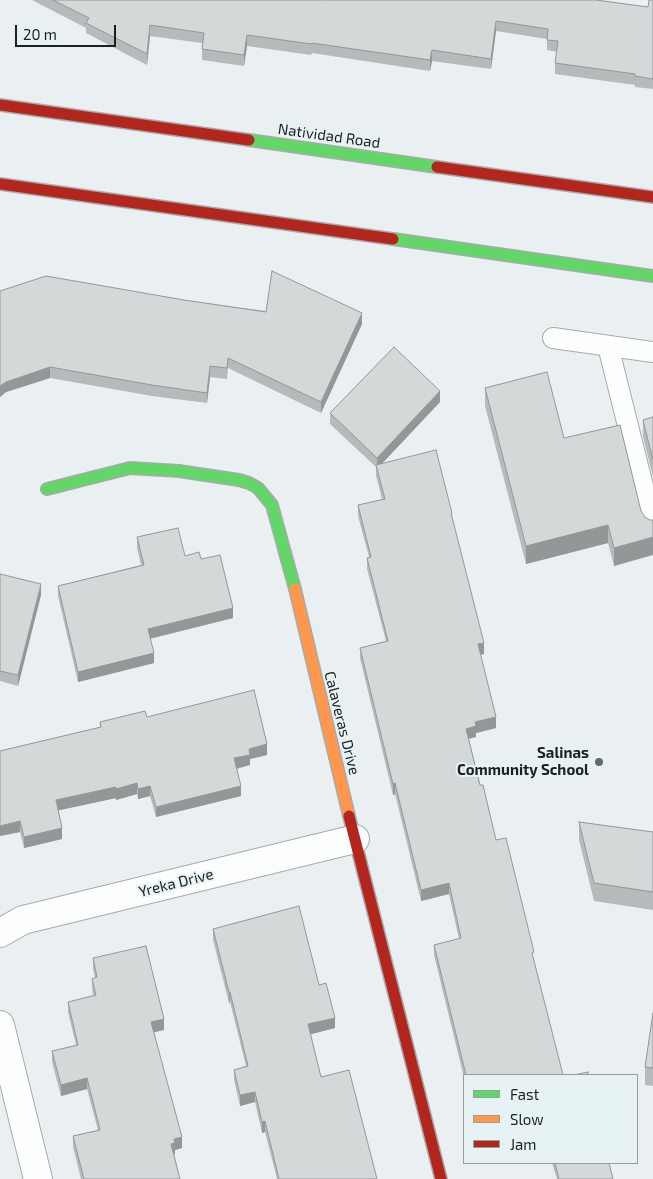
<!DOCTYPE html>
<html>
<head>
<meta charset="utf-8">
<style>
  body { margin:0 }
  #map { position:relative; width:653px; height:1179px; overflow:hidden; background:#eaf0f1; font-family:"Exo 2",sans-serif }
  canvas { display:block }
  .legend { position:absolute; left:463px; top:1074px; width:175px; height:90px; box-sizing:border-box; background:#e7f2f4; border:1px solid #969ea0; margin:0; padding:6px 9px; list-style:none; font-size:15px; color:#1d2122 }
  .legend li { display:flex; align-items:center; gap:10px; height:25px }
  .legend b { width:25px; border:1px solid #969ea0 }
  .scale { position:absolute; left:15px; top:25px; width:101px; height:22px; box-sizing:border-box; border:2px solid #1d2122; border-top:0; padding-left:6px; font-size:15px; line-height:18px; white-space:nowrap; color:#1d2122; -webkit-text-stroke:4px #e7f2f4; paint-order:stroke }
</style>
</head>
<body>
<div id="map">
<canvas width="653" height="1179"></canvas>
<ul class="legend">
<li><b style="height:6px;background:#63d668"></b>Fast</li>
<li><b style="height:6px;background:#ff974d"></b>Slow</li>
<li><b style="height:6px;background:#b3261e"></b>Jam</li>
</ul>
<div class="scale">20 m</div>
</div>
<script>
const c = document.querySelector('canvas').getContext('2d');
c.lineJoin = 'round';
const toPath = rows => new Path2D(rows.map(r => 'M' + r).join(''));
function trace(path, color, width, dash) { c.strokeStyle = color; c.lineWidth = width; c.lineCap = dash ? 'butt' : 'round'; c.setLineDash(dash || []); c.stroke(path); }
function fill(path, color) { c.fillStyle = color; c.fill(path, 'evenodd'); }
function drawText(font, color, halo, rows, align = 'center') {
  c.font = font + ' "Exo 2",sans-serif'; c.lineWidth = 4; c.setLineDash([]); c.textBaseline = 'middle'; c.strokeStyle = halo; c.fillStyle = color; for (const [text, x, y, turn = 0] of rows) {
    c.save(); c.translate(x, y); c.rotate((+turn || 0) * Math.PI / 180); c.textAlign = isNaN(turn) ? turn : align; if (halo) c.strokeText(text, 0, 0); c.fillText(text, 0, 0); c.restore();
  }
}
const lane = toPath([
  [553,338,653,352],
  [608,346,653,526]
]);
const street = toPath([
  [0,933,23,920,355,839],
  [0,1025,38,1179]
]);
const fast = toPath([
  [249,140,437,167],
  [393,239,653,276],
  [47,489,130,468,179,471,239,480,249,483,258,488,272,505,295,589]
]);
const slow = toPath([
  [295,589,349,816]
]);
const jam = toPath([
  [0,105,249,140],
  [437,167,653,197],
  [0,184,393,239],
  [349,816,441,1179]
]);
const wall = toPath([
  [32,0,596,0,648,7,653,0,653,89,635,87,635,85,555,74,555,63,557,52,547,50,547,39,496,31,491,69,432,61,430,71,312,53,311,55,247,46,244,66,202,60,202,43,150,36,147,65,86,33,86,28],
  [0,291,184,300,362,324,321,413,228,368,227,379,210,377,207,403,152,396,50,378,6,392,0,397],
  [485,388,564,438,640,558,614,566,608,543,526,564,485,406],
  [440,402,382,463,452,517,484,654,480,655,496,728,476,733,476,737,469,739,480,785,496,840,534,962,563,1075,464,1075,464,1078,434,955,434,945,459,939,449,894,421,901,395,794,393,795,360,658,360,648,386,641,367,569,367,558,369,557,358,516,358,505,382,499,376,476,376,467,330,424,330,413],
  [653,417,653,477,643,437,643,420],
  [137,537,185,556,201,559,233,618,150,639,154,663,78,682,58,596,58,586,141,565,137,548],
  [0,574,41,595,18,686,0,681],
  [147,717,267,755,250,759,250,765,237,769,241,796,156,817,150,796,138,799,137,794,116,800,116,798,58,810,62,839,24,848,20,832,0,836,0,751,100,727,100,722],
  [579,822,653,832,653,910,594,901,579,840],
  [213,929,319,985,335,1028,310,1034,321,1077,377,1179,277,1179,265,1132,262,1133,255,1102,240,1106,234,1080,234,1070,246,1066,230,1002,229,1003,213,940],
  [93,958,164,1030,154,1032,182,1148,175,1150,175,1154,174,1154,180,1179,81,1179,73,1147,73,1136,98,1130,87,1089,61,1096,52,1062,52,1051,76,1045,68,1012,68,1002,93,996,92,989,92,979,95,978,93,969],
  [653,1013,653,1086,645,1085,645,1067],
  [552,1163,609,1163,613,1179,557,1179]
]);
const shadedWall = toPath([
  [496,21,496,31,491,69,491,59],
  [150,25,150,36,147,65,147,54],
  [247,35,247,46,244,66,244,55],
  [432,50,432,61,430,71,430,60],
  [362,313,362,324,321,413,321,402],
  [210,366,210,377,207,403,207,393],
  [50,367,50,378,6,392,0,397,0,386,6,382],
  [440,391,440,402,377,469,377,458],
  [608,525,608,543,526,564,526,546],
  [653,537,653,555,614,566,614,548],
  [41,584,41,595,18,686,18,675],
  [233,608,233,618,148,639,148,629],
  [484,643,484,654,478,655,478,644],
  [154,653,154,663,78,682,78,672],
  [496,717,496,728,476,733,476,737,466,739,466,729,475,722],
  [267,744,267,755,250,759,250,765,234,769,234,758,249,749],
  [137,783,137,794,116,800,116,789],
  [395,783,395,794,393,795,393,784],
  [150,786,150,796,138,799,138,789],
  [241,786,241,796,156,817,156,807],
  [116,787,116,798,56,811,56,800],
  [20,821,20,832,0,836,0,826],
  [62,828,62,839,24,848,24,837],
  [449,883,449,894,421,901,421,890],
  [229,992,230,992,230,1002,229,1003],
  [335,1018,335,1028,308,1035,308,1024],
  [164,1019,164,1030,151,1033,151,1022],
  [87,1078,87,1089,61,1096,61,1085],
  [255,1092,255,1102,240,1106,240,1095],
  [265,1121,265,1132,262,1133,262,1122],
  [182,1137,182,1148,175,1150,175,1154,171,1155,171,1144,174,1139]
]);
const building = toPath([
  [53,0,596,0,648,7,649,0,653,0,653,79,635,76,635,74,555,63,558,41,547,40,548,29,496,21,491,59,432,50,430,60,312,43,311,44,247,35,244,55,202,49,204,33,150,25,147,54,86,23,89,18,53,0],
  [272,271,362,313,321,402,228,358,227,368,210,366,207,393,152,385,50,367,6,382,0,386,0,291,46,276,184,300,266,312,272,271],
  [394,347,440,391,377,458,330,413,394,347],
  [547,372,564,438,620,425,641,511,645,517,650,520,653,520,653,537,614,548,608,525,526,546,485,388,547,372],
  [653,417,653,460,643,420,653,417],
  [436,450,452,513,451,513,484,643,478,644,496,717,475,722,476,726,466,729,480,785,483,785,496,840,506,838,534,952,532,953,563,1075,466,1075,434,945,461,938,449,883,421,890,395,783,393,784,360,648,388,641,367,558,371,557,358,505,385,499,376,465,436,450],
  [178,528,185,556,199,552,201,559,220,555,233,608,148,629,154,653,78,672,58,586,144,565,137,537,178,528],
  [0,574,41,584,18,675,0,671,0,574],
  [254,690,267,744,249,749,250,755,234,758,241,786,156,807,150,786,138,789,137,783,116,789,116,787,56,800,62,828,24,837,20,821,0,826,0,751,101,727,100,722,145,711,147,717,254,690],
  [579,822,653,832,653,892,594,883,579,822],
  [299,906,319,985,326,983,335,1018,308,1024,321,1077,349,1070,377,1179,279,1179,265,1121,262,1122,255,1092,240,1095,234,1070,248,1066,230,992,229,992,213,929,299,906],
  [146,946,164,1019,151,1022,182,1137,174,1139,175,1143,171,1144,180,1179,84,1179,73,1136,100,1130,87,1078,61,1085,52,1051,78,1045,68,1002,96,995,92,979,97,977,93,958,146,946],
  [653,1013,653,1068,645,1067,653,1013],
  [588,1072,588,1075,574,1075,588,1072],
  [555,1163,609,1163,613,1179,559,1179,555,1163]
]);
const markers = [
  [599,762,5,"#65696a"]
];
const streetNames = [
  ["Natividad Road",329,136,8],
  ["Calaveras Drive",342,723,76],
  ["Yreka Drive",176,883,-14]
];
const poiNames = [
  ["Salinas",589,753],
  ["Community School",589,770]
];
trace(lane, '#a6abac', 22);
trace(street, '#a6abac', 30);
trace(fast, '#a6abac', 14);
trace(slow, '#a6abac', 14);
trace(jam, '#a6abac', 14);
trace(lane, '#fcfdfd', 20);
trace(street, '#fcfdfd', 28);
trace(fast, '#63d668', 11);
trace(slow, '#ff974d', 11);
trace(jam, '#b3261e', 11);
fill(wall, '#b5babb');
fill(shadedWall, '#949798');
fill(building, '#d3d8d9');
trace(building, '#949798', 1);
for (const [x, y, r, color] of markers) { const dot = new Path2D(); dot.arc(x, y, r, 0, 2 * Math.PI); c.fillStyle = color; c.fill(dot); trace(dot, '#e7f2f4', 2); }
drawText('15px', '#1d2122', '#e7f2f4', streetNames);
drawText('bold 15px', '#1d2122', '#e7f2f4', poiNames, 'right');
</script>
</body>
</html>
